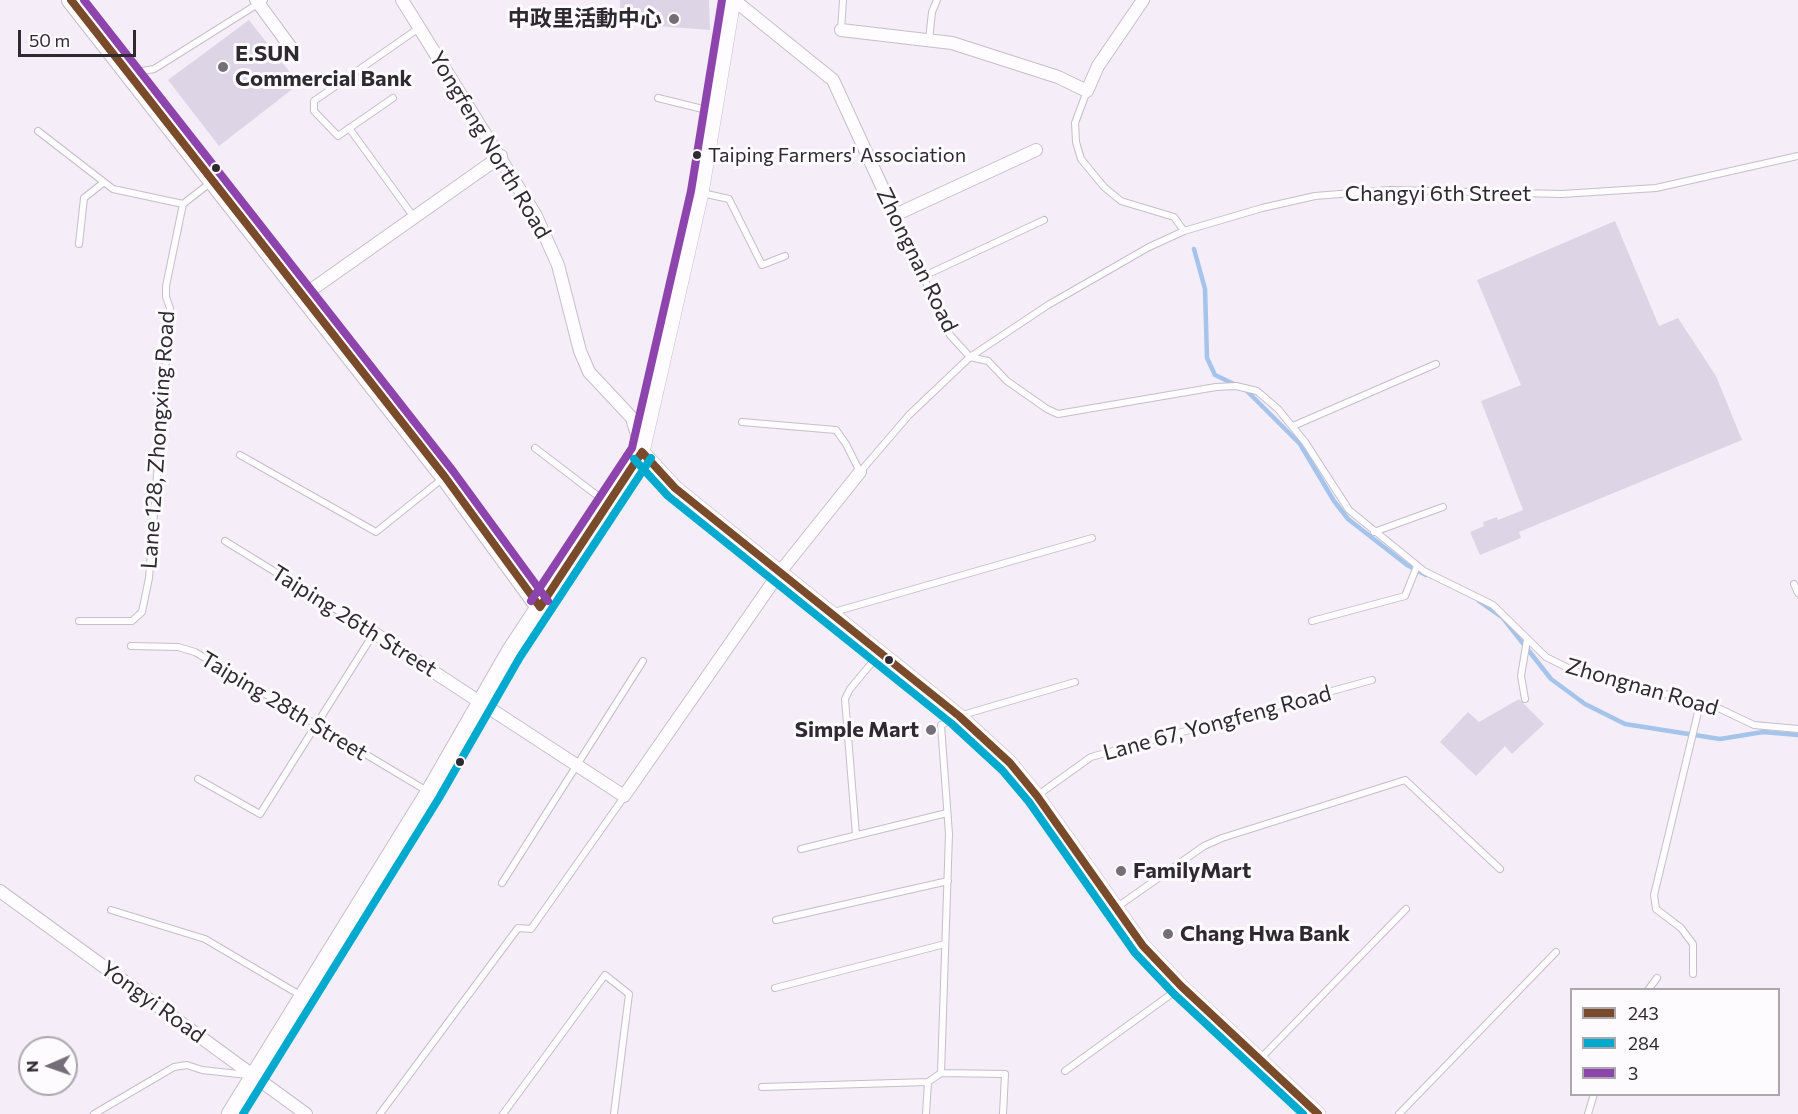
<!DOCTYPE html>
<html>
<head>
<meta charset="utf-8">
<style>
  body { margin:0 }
  #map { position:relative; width:1798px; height:1114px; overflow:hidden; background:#f5edf7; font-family:Commissioner,sans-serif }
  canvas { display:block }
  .legend { position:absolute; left:1570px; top:988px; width:210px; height:108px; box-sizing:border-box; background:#fefbff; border:2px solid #aba7ac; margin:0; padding:8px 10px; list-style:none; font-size:18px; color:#2f2930 }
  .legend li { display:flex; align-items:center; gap:12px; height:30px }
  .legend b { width:30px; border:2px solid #aba7ac }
  .north { position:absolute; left:18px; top:1036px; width:60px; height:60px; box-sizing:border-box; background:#fefbff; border:2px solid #aba7ac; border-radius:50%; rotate:268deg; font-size:16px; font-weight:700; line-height:24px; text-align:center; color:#2f2930 }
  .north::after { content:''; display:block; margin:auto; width:21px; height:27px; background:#746e76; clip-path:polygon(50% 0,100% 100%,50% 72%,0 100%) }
  .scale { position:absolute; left:18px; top:30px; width:118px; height:27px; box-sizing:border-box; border:3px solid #2f2930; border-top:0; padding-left:8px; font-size:18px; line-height:21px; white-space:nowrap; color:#2f2930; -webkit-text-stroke:4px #fefbff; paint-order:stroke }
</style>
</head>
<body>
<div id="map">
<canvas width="1798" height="1114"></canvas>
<ul class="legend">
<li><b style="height:8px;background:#7a4b2a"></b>243</li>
<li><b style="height:8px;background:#00a9ce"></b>284</li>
<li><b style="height:8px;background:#8e44ad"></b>3</li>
</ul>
<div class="north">N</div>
<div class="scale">50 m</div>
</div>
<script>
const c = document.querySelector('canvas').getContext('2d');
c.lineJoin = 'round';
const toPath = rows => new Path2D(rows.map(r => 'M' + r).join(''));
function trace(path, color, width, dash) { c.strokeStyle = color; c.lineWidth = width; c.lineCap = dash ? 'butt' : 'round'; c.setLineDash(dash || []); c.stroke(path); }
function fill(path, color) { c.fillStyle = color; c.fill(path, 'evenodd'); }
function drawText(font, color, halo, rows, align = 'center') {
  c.font = font + ' Commissioner,"Noto Sans TC",sans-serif'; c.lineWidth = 6; c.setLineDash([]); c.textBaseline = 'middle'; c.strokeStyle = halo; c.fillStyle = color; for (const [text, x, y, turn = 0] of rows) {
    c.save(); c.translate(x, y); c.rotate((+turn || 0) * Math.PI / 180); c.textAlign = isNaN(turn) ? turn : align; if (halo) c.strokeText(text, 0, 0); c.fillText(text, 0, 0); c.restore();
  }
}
const stream = toPath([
  [1194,249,1205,289,1207,358,1215,375,1236,385],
  [1246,390,1300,444,1334,501,1348,519,1407,565,1426,575],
  [1479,601,1503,618,1551,679,1585,704,1625,724,1720,739,1763,732,1798,735]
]);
const building = toPath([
  [620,0,709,0,710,30,657,26,657,22,639,22,639,17,620,17],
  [249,20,299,84,219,146,168,80],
  [1615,221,1659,326,1678,318,1716,376,1742,440,1519,532,1521,538,1480,555,1470,532,1484,526,1483,522,1497,517,1498,520,1523,510,1481,401,1521,385,1477,280],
  [1519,699,1544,724,1512,754,1505,746,1476,776,1440,742,1468,712,1479,722]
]);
const service = toPath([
  [841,30,843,0],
  [929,40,932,12,937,0],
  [132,73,154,69,264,0],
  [1087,91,1075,123,1076,142,1081,159,1104,187,1121,201,1174,217,1184,231],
  [393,98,338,136,314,111,314,101,419,28],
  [658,98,715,112],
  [349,128,413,216],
  [38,131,113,189,183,204,210,183],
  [702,193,729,199,762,265,785,256],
  [895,215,950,335,970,357,988,361,1007,381,1047,409,1058,414,1216,387,1236,386,1257,391,1278,409,1305,442,1349,510,1424,571,1493,605,1546,657,1574,671,1716,707,1754,725,1798,729],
  [79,244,84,198,103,183],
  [924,276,1044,220],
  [742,422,836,430,846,444,860,472,909,415,970,357,1048,305,1149,247,1184,231,1262,208,1315,196,1390,190,1562,194,1656,188,1798,156],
  [1293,426,1436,364],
  [535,448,607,503],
  [240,455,376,532,442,479],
  [1374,532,1443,507],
  [1794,584,1798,593],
  [834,612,1092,538],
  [79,621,132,621,142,612,149,578,170,308,166,297,166,286,183,204],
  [1312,621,1405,596,1417,566],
  [131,646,178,647,195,652,427,791],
  [1525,699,1521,676,1527,640],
  [198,779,260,814,374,633,225,541],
  [1038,795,1091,757,1372,680],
  [856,835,845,699,850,689,880,653],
  [801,849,947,813],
  [502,883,643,661],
  [1117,907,1204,846,1222,838,1405,780,1500,869],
  [111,910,205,939,300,995],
  [776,920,948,881],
  [1693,974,1693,944,1681,928,1656,909,1654,895,1700,704],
  [775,988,945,944],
  [1648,990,1657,978],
  [1260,1059,1406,909],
  [1065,1071,1181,987],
  [941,1073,949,834,941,725,959,716,1075,682],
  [762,1087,928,1082],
  [94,1114,174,1067,187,1065,202,1070,248,1075],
  [380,1114,518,928,531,929,624,797],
  [503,1114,605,975,629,994,614,1114],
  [926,1114,928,1082,941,1073,1005,1074,1003,1114],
  [1399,1114,1556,952],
  [1588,1114,1594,1094]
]);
const minor = toPath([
  [256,0,292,49],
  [402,0,536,216,558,265,580,351,589,372,632,418,642,452],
  [734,0,833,80,895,215,1036,150],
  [841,30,952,43,1058,77,1087,91,1098,66,1143,0],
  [304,295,501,156],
  [374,633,624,796,780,572,860,472],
  [0,891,306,1114]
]);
const tertiary = toPath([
  [642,452,675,488,959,716,1010,763,1037,796,1143,946,1181,986,1318,1114],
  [540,607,642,452,701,193,733,0]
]);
const secondary = toPath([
  [71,0,445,477,540,607,511,651,430,792,231,1114]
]);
const bus1 = toPath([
  [71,0,445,477,540,607],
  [642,452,675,488,959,716,1010,763,1037,796,1143,946,1181,986,1318,1114],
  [540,607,642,452]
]);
const bus2 = toPath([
  [634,459,668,496,952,724,1002,770,1029,802,1135,953,1174,994,1303,1114],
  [243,1114,439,798,520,657,651,458]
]);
const bus3 = toPath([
  [84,0,453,471,548,601],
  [531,601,632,448,691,191,722,0]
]);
const markers = [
  [674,19,6,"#746e76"],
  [223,67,6,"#746e76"],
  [697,155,5,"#2f2930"],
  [216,168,5,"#2f2930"],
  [889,660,5,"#2f2930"],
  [931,730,6,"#746e76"],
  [460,762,5,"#2f2930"],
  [1121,871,6,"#746e76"],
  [1168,934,6,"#746e76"]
];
const busNames = [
  ["Taiping Farmers' Association",708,155]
];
const poiNames = [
  ["中政里活動中心",662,19,"right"],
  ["E.SUN",235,54],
  ["Commercial Bank",235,79],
  ["Simple Mart",919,730,"right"],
  ["FamilyMart",1133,871],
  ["Chang Hwa Bank",1180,934]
];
const streetNames = [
  ["Yongfeng North Road",490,145,59],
  ["Changyi 6th Street",1438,194],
  ["Zhongnan Road",917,260,64],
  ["Lane 128, Zhongxing Road",158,440,-86],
  ["Taiping 26th Street",354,621,32],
  ["Zhongnan Road",1642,687,16],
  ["Taiping 28th Street",284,706,31],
  ["Lane 67, Yongfeng Road",1217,723,-15],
  ["Yongyi Road",153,1002,36]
];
trace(stream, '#a4c4ec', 4.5);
fill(building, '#ddd5e6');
trace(service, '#c5bfc7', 8);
trace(minor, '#c5bfc7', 14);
trace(tertiary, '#c5bfc7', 16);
trace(secondary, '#c5bfc7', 20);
trace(service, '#fefcfe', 6);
trace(minor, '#fefcfe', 12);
trace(tertiary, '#fefcfe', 15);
trace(secondary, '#fefcfe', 18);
trace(bus1, '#7a4b2a', 8);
trace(bus2, '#00a9ce', 8);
trace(bus3, '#8e44ad', 8);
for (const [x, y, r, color] of markers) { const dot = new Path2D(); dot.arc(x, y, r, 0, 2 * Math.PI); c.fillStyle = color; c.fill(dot); trace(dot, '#fefbff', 2); }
drawText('20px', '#2f2930', '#fefbff', busNames, 'left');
drawText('bold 22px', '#2f2930', '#fefbff', poiNames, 'left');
drawText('22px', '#2f2930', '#fefbff', streetNames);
</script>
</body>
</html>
